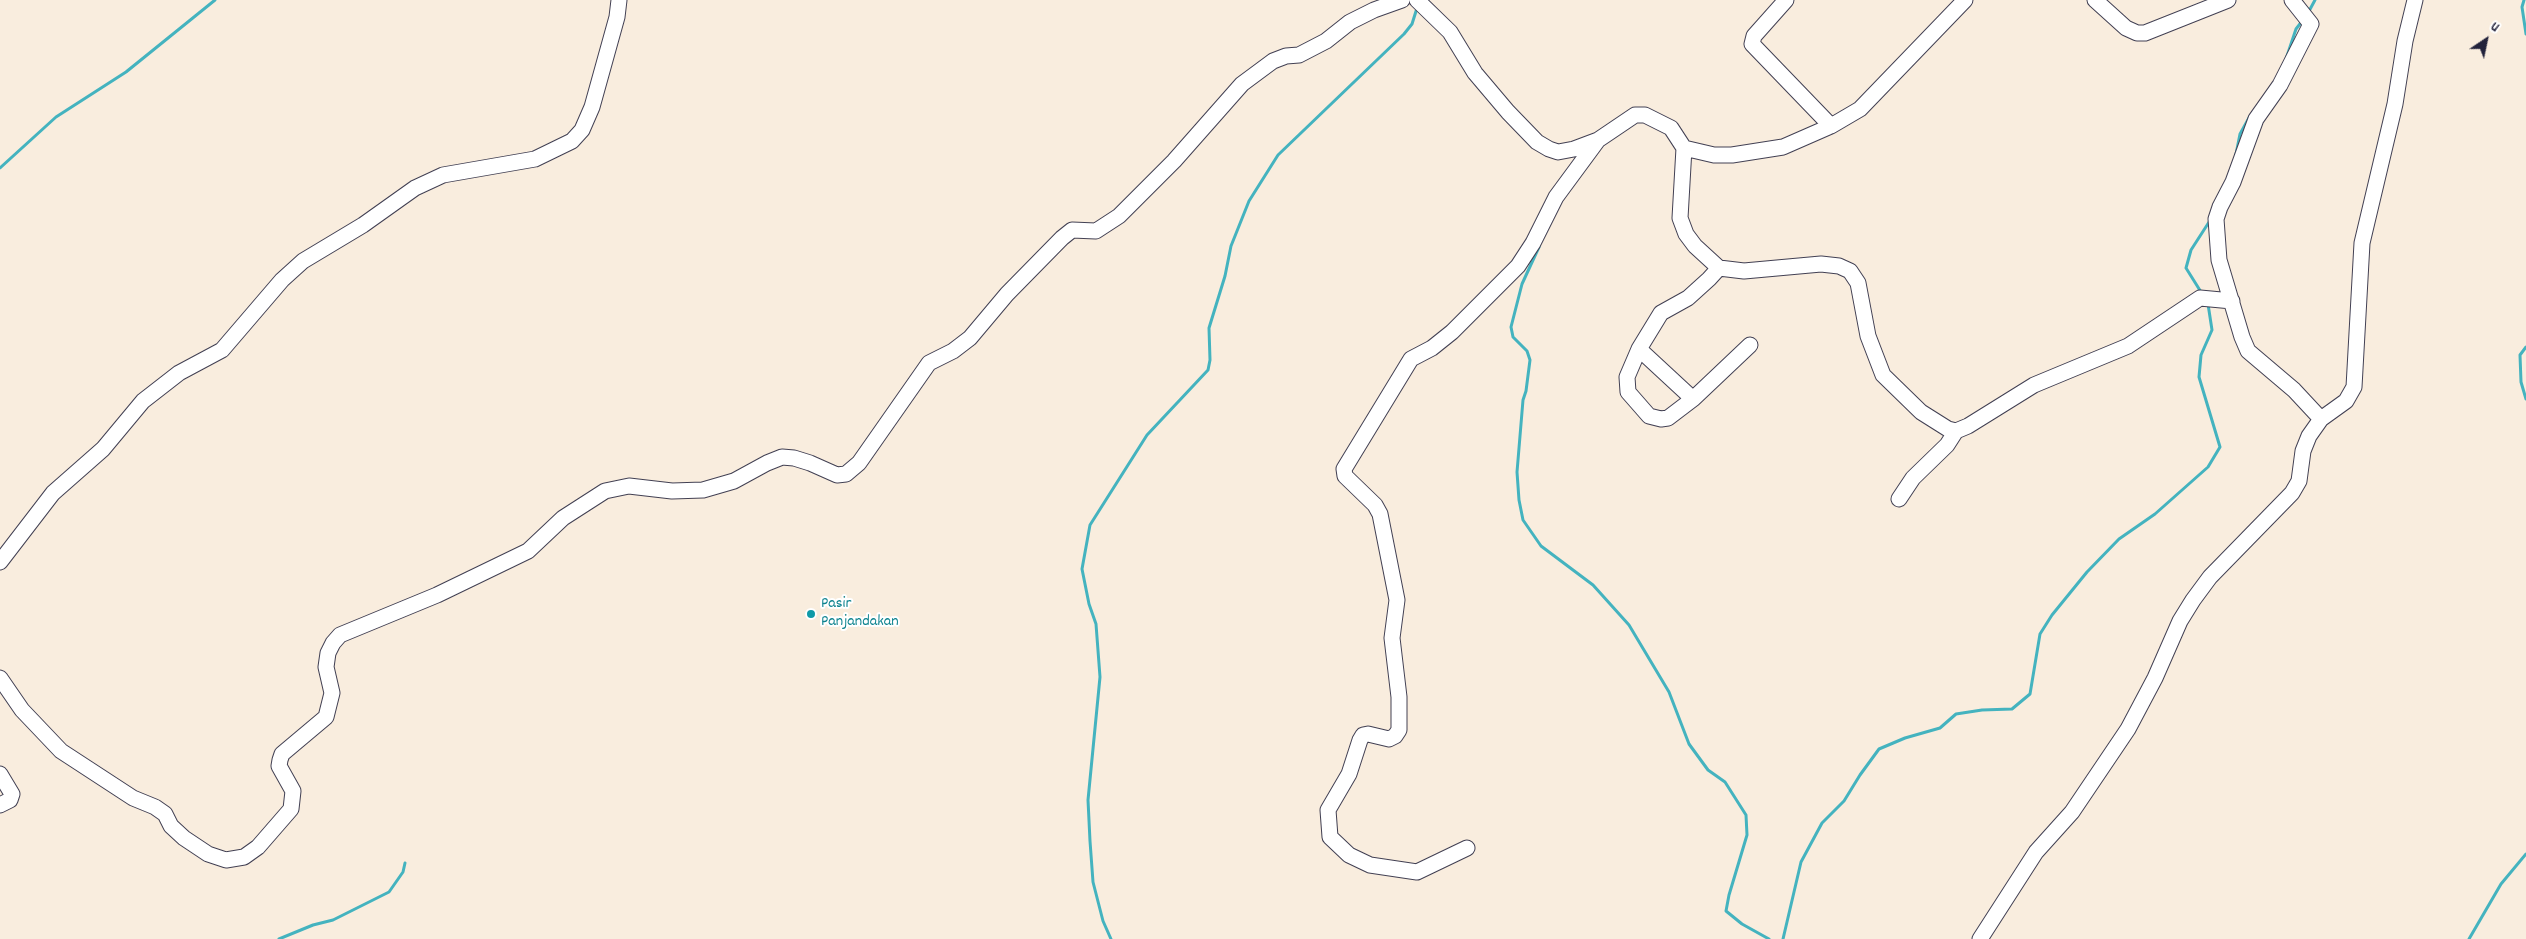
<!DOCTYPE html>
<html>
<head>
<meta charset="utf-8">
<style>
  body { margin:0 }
  #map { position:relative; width:2526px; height:939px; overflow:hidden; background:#f9edde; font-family:Dekko,sans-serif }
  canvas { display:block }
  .north { position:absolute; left:2461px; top:15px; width:50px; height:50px; -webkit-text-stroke:4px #fff; paint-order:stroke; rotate:34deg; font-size:14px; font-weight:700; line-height:20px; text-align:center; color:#22223b }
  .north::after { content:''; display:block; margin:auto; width:18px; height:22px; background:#22223b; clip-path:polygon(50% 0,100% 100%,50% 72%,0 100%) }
</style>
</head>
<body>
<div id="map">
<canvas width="2526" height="939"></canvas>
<div class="north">U</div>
</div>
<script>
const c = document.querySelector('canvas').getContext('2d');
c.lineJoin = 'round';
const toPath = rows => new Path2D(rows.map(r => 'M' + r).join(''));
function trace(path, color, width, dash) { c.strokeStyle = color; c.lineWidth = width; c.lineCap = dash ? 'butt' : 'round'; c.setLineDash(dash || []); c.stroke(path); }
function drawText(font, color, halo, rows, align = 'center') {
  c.font = font + ' Dekko,sans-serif'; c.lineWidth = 4; c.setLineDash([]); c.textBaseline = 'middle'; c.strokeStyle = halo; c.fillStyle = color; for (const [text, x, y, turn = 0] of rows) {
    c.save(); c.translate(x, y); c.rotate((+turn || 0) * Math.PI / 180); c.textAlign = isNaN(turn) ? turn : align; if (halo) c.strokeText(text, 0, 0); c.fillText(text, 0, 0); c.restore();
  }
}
const stream = toPath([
  [2524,0,2522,7,2526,34],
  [2308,13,2315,0],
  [2286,59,2296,29,2303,20],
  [2236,154,2240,134,2250,116],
  [0,168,56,117,126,72,215,0],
  [1539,247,1522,284,1511,327,1513,337,1527,351,1530,360,1526,391,1523,400,1517,472,1519,500,1523,520,1541,546,1593,585,1629,625,1669,692,1689,744,1708,770,1725,782,1746,815,1747,835,1729,895,1726,911,1742,924,1769,939],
  [2201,292,2186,268,2191,250,2211,219],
  [2526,347,2520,355,2521,382,2526,399],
  [279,939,313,925,333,920,389,892,403,872,405,863],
  [1111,939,1103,921,1093,882,1090,841,1088,800,1100,677,1096,624,1089,604,1082,569,1090,525,1147,435,1208,370,1210,360,1209,328,1225,276,1231,246,1249,201,1278,155,1404,34,1412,24,1417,8],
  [1783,939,1801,862,1822,823,1844,801,1860,775,1879,749,1905,738,1940,728,1956,714,1982,710,2012,709,2030,694,2040,634,2052,615,2087,572,2119,539,2155,514,2208,467,2220,447,2199,377,2201,355,2212,330,2208,304],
  [2469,939,2501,884,2526,854]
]);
const minor = toPath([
  [1417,0,1450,32,1475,73,1508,112,1537,142,1549,149,1558,152,1574,149,1598,140,1635,115,1645,115,1671,128,1684,148,1680,218,1686,234,1695,246,1719,268,1744,271,1821,264,1839,266,1850,271,1858,283,1868,336,1883,375,1921,412,1948,429,1956,431,1968,426,2034,385,2128,346,2200,298,2232,301],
  [2095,0,2126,28,2137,33,2145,33,2228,0],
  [2292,0,2311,24,2280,85,2256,119,2233,182,2220,207,2216,219,2219,260,2242,337,2248,351,2294,390,2321,419],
  [1831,126,1860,109,1965,0],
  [1684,148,1714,155,1732,155,1783,147,1831,126,1752,44,1754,36,1786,0],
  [1719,268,1709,279,1688,298,1661,313,1639,349,1627,377,1628,392,1649,416,1661,419,1668,418,1693,399,1750,345],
  [1639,349,1693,399],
  [1899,499,1913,478,1947,445,1956,431],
  [0,562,53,493,103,449,143,401,179,373,222,350,282,280,303,261,363,225,415,188,443,175,535,159,572,141,582,130,592,107,617,17,619,0],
  [0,678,22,710,61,751,133,798,155,807,165,814,171,826,184,838,208,854,226,860,244,857,258,847,291,809,293,791,279,766,280,760,282,754,326,717,332,693,326,667,328,653,333,643,340,635,437,595,528,551,563,518,605,491,629,486,672,491,703,490,734,481,767,463,782,457,794,458,810,463,837,475,846,474,859,463,929,363,953,351,970,338,1007,294,1062,238,1072,230,1096,231,1119,216,1174,161,1242,84,1273,61,1286,56,1299,55,1326,41,1350,22,1374,10,1402,0],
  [0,774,12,794,10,800,0,805],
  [1467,848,1417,872,1370,865,1349,855,1330,837,1328,810,1349,774,1360,740,1363,735,1368,734,1389,739,1395,736,1399,730,1399,697,1392,638,1397,600,1380,514,1375,505,1345,476,1344,469,1411,359,1432,348,1452,332,1518,266,1533,243,1556,197,1598,140],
  [1980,939,2036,852,2072,812,2128,729,2155,678,2180,621,2193,600,2210,577,2292,493,2299,481,2303,451,2309,436,2321,419,2346,401,2354,387,2362,243,2395,104,2405,41,2415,0]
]);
const markers = [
  [811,614,5,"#0f9aa8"]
];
const cultureNames = [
  ["Pasir",821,605],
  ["Panjandakan",821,623]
];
trace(stream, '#44b3bf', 3);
trace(minor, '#424053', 17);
trace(minor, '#fff', 15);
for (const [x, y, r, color] of markers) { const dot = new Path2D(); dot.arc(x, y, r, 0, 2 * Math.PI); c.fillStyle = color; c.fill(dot); trace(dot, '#fff', 2); }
drawText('16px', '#0d838f', '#fff', cultureNames, 'left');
</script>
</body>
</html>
